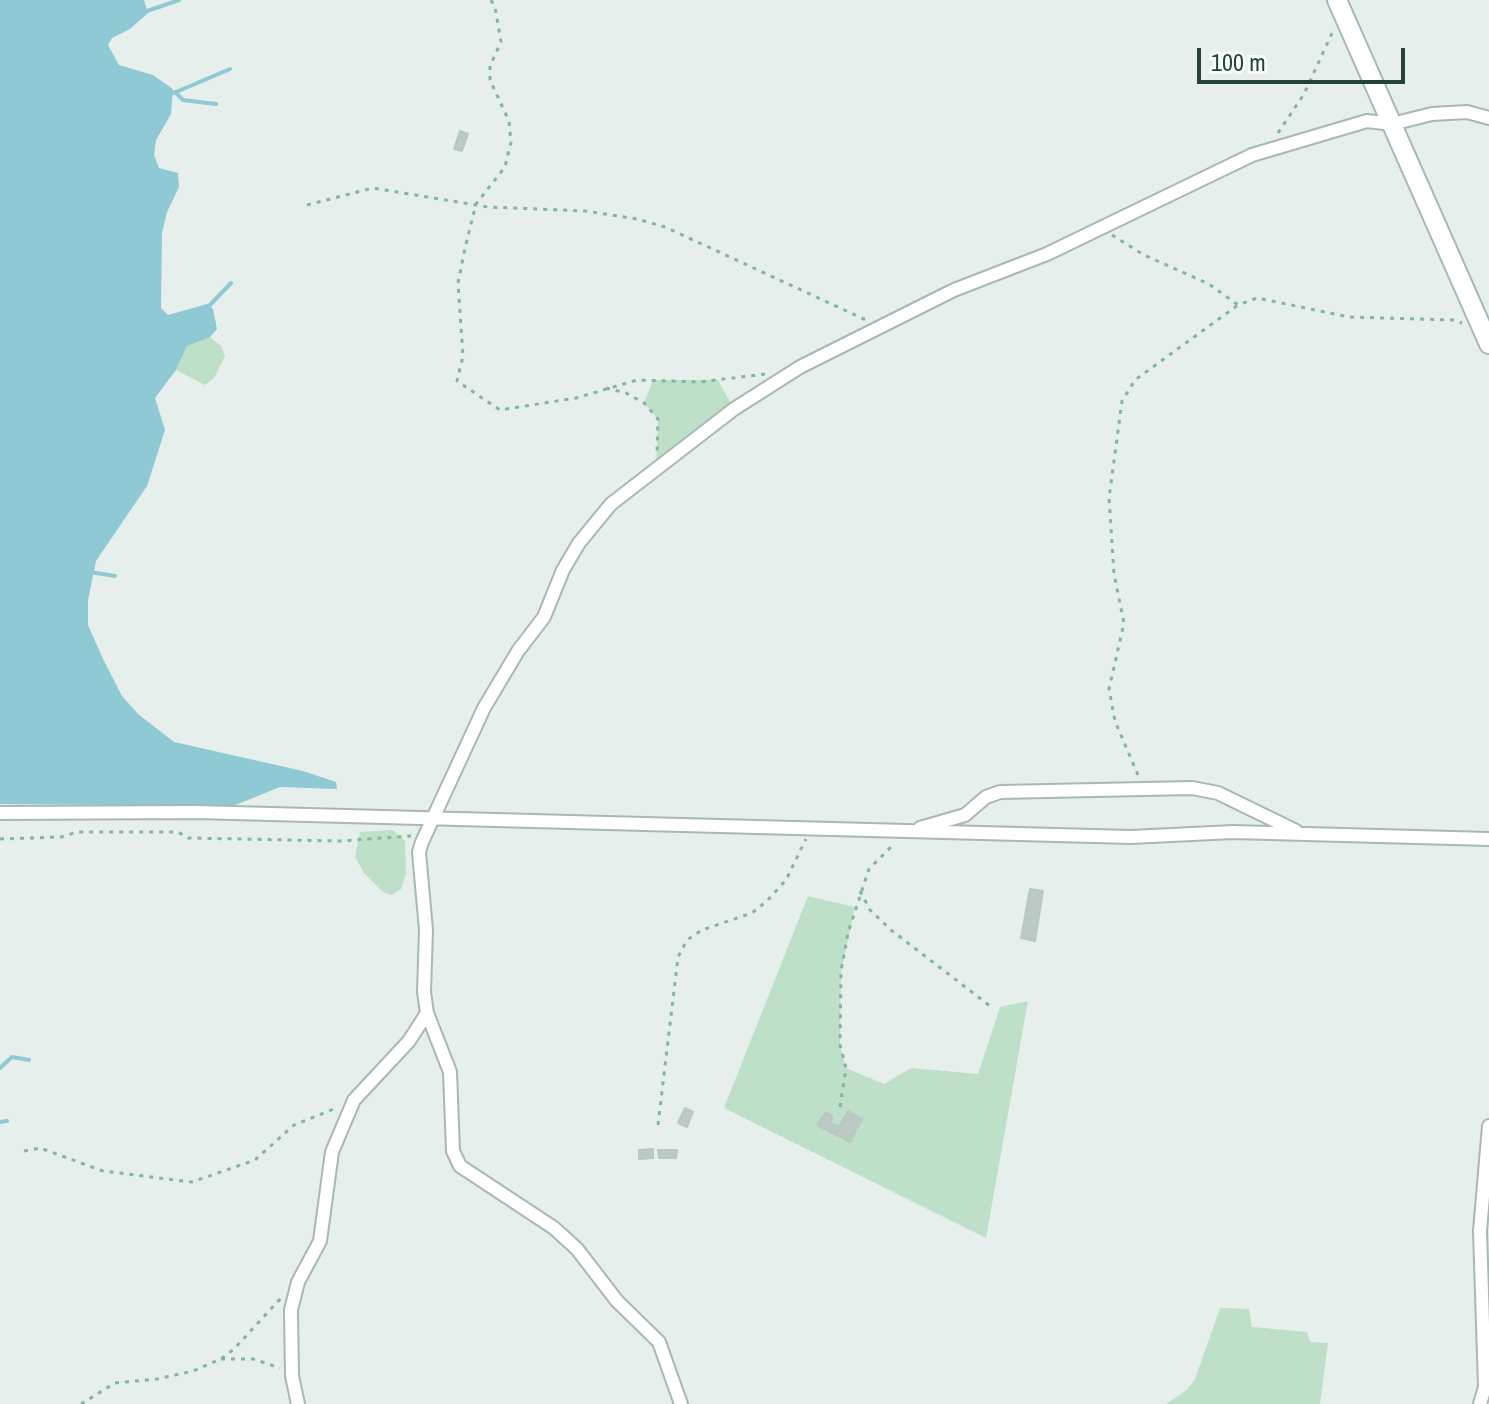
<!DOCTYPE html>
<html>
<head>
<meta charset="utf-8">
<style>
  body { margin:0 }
  #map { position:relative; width:1489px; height:1404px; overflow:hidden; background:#e6efeb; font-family:"Archivo Narrow",sans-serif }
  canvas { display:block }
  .scale { position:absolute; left:1197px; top:48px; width:208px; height:36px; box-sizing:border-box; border:4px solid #24423a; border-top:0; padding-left:10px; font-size:24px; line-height:28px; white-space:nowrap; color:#24423a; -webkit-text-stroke:6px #f7fbf9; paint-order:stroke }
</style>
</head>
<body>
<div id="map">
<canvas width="1489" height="1404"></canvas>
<div class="scale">100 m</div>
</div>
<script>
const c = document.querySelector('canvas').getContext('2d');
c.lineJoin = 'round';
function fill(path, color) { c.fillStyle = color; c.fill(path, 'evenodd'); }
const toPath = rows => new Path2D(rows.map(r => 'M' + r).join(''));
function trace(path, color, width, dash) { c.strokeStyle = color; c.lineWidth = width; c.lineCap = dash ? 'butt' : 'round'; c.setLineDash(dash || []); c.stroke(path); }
const green = toPath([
  [210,337,221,346,225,356,214,378,205,385,176,370,187,346,195,340],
  [653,380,718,380,734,409,656,469,658,419,644,403],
  [393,830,405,841,406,873,401,889,392,895,383,892,364,873,355,857,360,832],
  [808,896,855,907,841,971,840,1045,846,1068,884,1084,911,1068,978,1074,1000,1007,1028,1001,986,1238,724,1108],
  [1220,1308,1249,1309,1252,1327,1307,1332,1310,1342,1328,1343,1320,1404,1166,1404,1187,1390,1195,1379]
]);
const water = toPath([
  [0,0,144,0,148,13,130,29,112,38,108,45,119,65,153,75,173,89,171,114,156,140,154,155,159,168,178,173,179,187,167,212,162,233,161,308,168,315,207,304,213,309,217,329,210,337,187,346,176,370,155,398,165,430,147,486,96,561,88,600,88,625,103,659,122,696,138,714,174,742,303,771,336,782,337,789,280,787,233,806,0,804]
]);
const stream = toPath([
  [144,12,179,0],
  [175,92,183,100,216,104],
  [169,95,230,69],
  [208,307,231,283],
  [90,572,115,576],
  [0,1068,12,1057,29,1060],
  [0,1122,7,1121]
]);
const building = toPath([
  [460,131,468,134,462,151,454,149,460,131],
  [1030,889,1043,891,1035,941,1021,938,1030,889],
  [685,1108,693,1112,687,1127,678,1123,685,1108],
  [848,1111,862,1119,850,1142,817,1125,826,1112,832,1116,831,1123,839,1127,848,1111],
  [653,1149,653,1158,639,1159,639,1150,653,1149],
  [658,1150,677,1150,676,1158,659,1158,658,1150]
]);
const path = toPath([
  [491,0,495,7,501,42,490,66,490,80,509,121,511,142,505,167,476,204,465,248,458,283,463,356,457,381,500,410,576,398,637,380,700,382,765,374],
  [1278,133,1304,94,1333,31],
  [307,205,373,188,488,207,586,211,637,219,665,227,866,320],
  [1112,235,1144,255,1209,284,1238,305,1257,298,1349,317,1453,320,1462,323],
  [606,388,626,393,644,403,658,419,657,453],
  [1138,775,1115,721,1109,689,1124,623,1114,574,1109,498,1122,401,1135,380,1238,305],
  [0,839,61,837,77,832,178,832,188,838,340,841,411,836],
  [860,891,870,910,891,930,990,1006],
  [840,1107,846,1068,840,1045,841,971,848,933,869,869,895,843],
  [658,1125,678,957,687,940,702,930,752,913,767,901,786,880,806,839],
  [24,1151,40,1148,103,1171,192,1182,255,1160,294,1125,336,1108],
  [221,1359,253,1359,280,1368],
  [81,1404,115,1383,157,1379,193,1371,221,1359,234,1349,281,1298]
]);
const street = toPath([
  [0,813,196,812,1131,837,1233,832,1489,839],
  [920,828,965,815,986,797,1000,792,1192,788,1218,793,1296,831],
  [298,1404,292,1376,291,1310,298,1282,320,1241,332,1152,354,1100,409,1041,427,1013],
  [681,1404,659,1342,617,1301,577,1249,554,1228,460,1166,453,1151,450,1072,427,1013,424,992,426,930,419,852,422,842,484,708,518,651,544,617,563,570,579,543,611,504,734,409,800,367,954,290,1047,254,1252,155,1367,121,1392,124,1432,114,1467,112,1489,118],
  [1480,1404,1485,1387,1480,1231,1489,1126]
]);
const secondary = toPath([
  [1337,0,1489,344]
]);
fill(green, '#bfe0c8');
fill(water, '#8ec9d4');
trace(stream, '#8ec9d4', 4);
fill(building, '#bbcac4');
trace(building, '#b8c9c2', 2);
trace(street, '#a8b8b2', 16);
trace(secondary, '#a4bbb3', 22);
trace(path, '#86b3a5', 3, [4, 6]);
trace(street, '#fff', 12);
trace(secondary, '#fff', 18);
</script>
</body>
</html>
